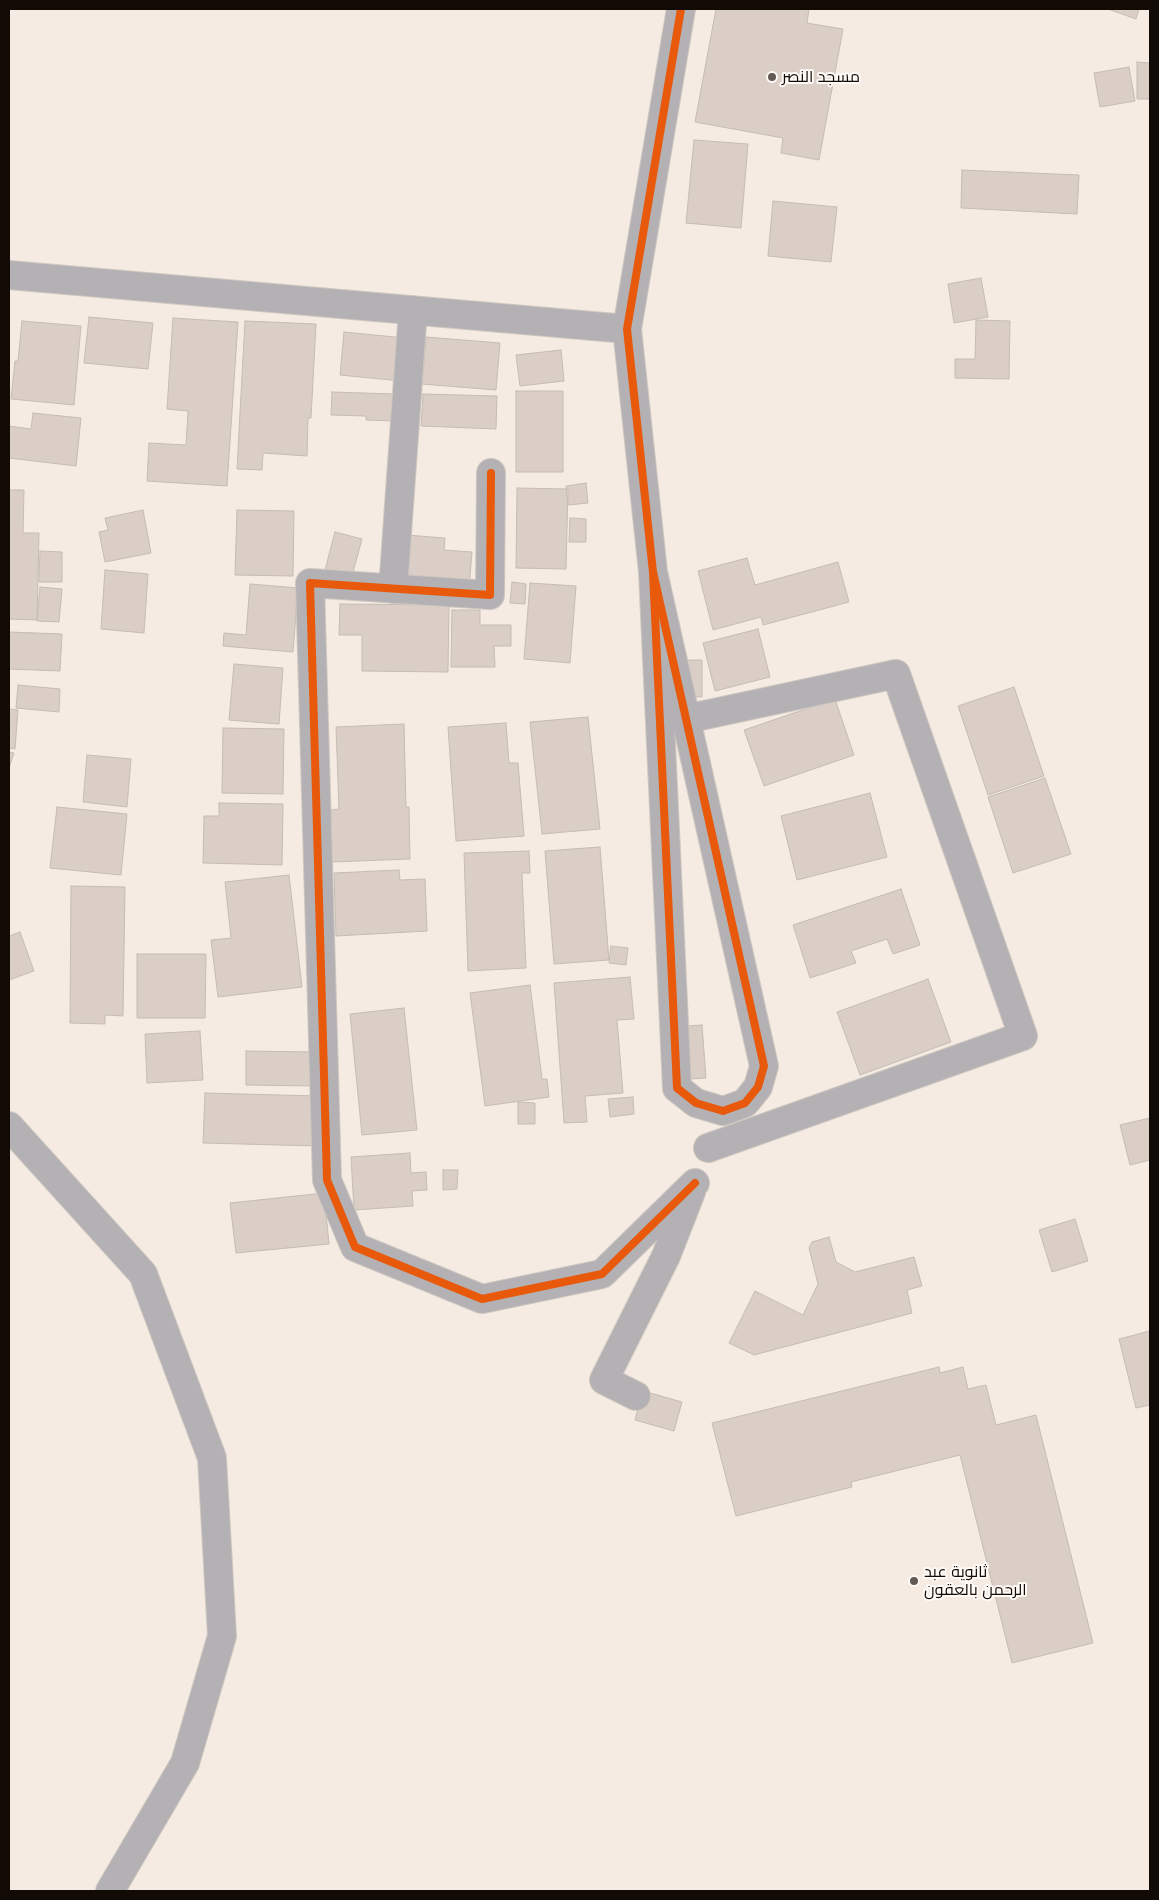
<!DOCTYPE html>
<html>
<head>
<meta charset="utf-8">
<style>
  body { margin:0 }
  #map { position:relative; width:1159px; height:1900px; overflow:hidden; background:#f5ebe3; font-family:Inter,sans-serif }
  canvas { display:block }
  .frame { position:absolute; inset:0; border:10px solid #120a05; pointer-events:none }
</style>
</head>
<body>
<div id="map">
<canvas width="1159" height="1900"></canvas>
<div class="frame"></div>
</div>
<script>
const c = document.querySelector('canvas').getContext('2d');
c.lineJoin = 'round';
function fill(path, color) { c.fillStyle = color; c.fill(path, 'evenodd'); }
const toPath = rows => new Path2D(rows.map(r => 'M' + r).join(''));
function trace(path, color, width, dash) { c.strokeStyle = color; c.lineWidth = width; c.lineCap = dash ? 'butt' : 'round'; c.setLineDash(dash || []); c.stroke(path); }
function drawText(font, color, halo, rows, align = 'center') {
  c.font = font + ' Inter,Cairo,sans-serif'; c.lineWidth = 4; c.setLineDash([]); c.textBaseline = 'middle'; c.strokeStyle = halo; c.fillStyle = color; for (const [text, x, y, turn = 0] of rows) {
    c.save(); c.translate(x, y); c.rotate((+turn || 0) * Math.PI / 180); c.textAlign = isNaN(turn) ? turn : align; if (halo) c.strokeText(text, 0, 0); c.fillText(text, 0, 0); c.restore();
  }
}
const building = toPath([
  [716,9,809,9,807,23,843,29,819,160,781,153,783,138,695,122,716,9],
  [1108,9,1139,9,1136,19,1108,9],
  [1137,62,1150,63,1150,99,1137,99,1137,62],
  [1129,67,1135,101,1100,107,1094,73,1129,67],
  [694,140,748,144,741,228,686,223,694,140],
  [962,170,1079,175,1077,214,961,208,962,170],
  [773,201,837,207,831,262,768,256,773,201],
  [981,278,988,317,954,323,948,284,981,278],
  [89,317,153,323,148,369,84,363,89,317],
  [173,318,238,322,227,486,147,481,149,443,186,445,188,411,167,409,173,318],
  [976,320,1010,321,1009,379,955,378,955,359,975,359,976,320],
  [22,321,81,326,74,405,11,399,15,361,18,361,22,321],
  [245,321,316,324,311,418,308,418,307,456,263,453,262,470,237,469,245,321],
  [344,332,405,338,401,381,340,375,344,332],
  [426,337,500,343,496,390,422,384,426,337],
  [561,350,564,381,520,386,516,355,561,350],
  [516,391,563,391,563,472,516,472,516,391],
  [332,392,395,394,394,421,366,420,366,416,331,415,332,392],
  [423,394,497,396,496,429,421,426,423,394],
  [33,413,81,418,76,466,9,458,9,426,31,429,33,413],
  [586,483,588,503,568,505,566,486,586,483],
  [517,488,568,489,566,569,516,568,517,488],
  [9,490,24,490,23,533,39,533,37,620,9,619,9,490],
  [143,510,151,553,105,562,99,532,108,530,105,518,143,510],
  [237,510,294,511,293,576,235,575,237,510],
  [570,518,586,519,586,542,569,542,570,518],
  [335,532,362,539,352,576,325,570,335,532],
  [406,535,445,538,444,550,472,552,469,588,403,583,406,535],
  [40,551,62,552,62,582,39,582,40,551],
  [747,558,755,585,838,562,849,602,763,625,761,617,713,630,698,571,747,558],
  [105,570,148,574,144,633,101,629,105,570],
  [512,582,526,584,525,604,510,603,512,582],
  [530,583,576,586,570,663,524,659,530,583],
  [250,584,298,588,293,652,223,646,224,633,246,635,250,584],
  [40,587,62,589,59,622,37,621,40,587],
  [340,604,449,605,448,672,362,671,362,635,339,635,340,604],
  [452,610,480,610,480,625,511,625,511,646,494,646,495,667,451,667,452,610],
  [758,629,770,677,715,691,703,643,758,629],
  [9,632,62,634,60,671,9,669,9,632],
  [677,660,702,660,702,697,677,696,677,660],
  [234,664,283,668,279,724,229,720,234,664],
  [18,685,60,689,59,712,16,708,18,685],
  [1014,687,1044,776,988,795,958,706,1014,687],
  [835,699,854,755,764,786,744,730,835,699],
  [9,709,18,710,15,749,9,748,9,709],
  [588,717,600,829,542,834,530,722,588,717],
  [506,723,509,763,518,763,524,836,456,841,448,727,506,723],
  [404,724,406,807,409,807,410,859,332,862,331,810,339,809,336,727,404,724],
  [223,728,284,729,283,794,222,793,223,728],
  [9,752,14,753,9,768,9,752],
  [87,755,131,759,127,807,83,802,87,755],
  [1045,778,1071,854,1013,873,988,797,1045,778],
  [870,793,887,857,797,880,781,816,870,793],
  [219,803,283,804,282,865,203,863,204,816,219,816,219,803],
  [57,807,127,814,121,875,50,868,57,807],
  [600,847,609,960,554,964,545,851,600,847],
  [529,851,530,873,522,873,526,968,468,971,464,853,529,851],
  [399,870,400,880,425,879,427,931,336,936,334,873,399,870],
  [289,875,302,987,218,997,211,940,231,938,225,882,289,875],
  [71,886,125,887,123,1016,105,1015,105,1024,70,1023,71,886],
  [901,889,920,945,893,954,887,939,851,951,856,963,810,978,793,925,901,889],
  [20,932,34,971,9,980,9,936,20,932],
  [611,946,628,948,626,965,609,963,611,946],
  [137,954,206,954,205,1018,137,1018,137,954],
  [630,977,634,1019,617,1020,623,1093,585,1096,587,1122,564,1123,554,983,630,977],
  [928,979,951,1042,860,1075,837,1012,928,979],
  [530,985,542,1079,547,1079,549,1097,485,1106,470,993,530,985],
  [404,1008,417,1130,362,1135,350,1014,404,1008],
  [702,1025,706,1078,675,1080,671,1027,702,1025],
  [200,1031,203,1080,147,1083,145,1034,200,1031],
  [246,1051,314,1052,313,1086,246,1085,246,1051],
  [205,1093,318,1096,317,1146,203,1143,205,1093],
  [633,1097,634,1114,610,1117,608,1099,633,1097],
  [518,1102,535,1103,535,1124,518,1124,518,1102],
  [1150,1118,1150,1160,1130,1165,1120,1125,1150,1118],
  [410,1153,411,1173,426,1172,427,1190,412,1191,413,1206,354,1210,351,1157,410,1153],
  [443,1170,458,1170,457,1189,443,1190,443,1170],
  [324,1193,329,1244,236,1253,230,1203,324,1193],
  [1075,1219,1088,1261,1052,1272,1039,1230,1075,1219],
  [829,1237,836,1262,855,1272,914,1257,922,1286,907,1290,912,1313,754,1355,729,1343,755,1291,803,1315,818,1284,809,1248,812,1242,829,1237],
  [1150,1331,1150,1405,1136,1408,1119,1339,1150,1331],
  [939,1367,940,1373,963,1367,968,1389,986,1385,996,1425,1036,1415,1093,1643,1012,1663,960,1455,851,1482,852,1487,736,1516,712,1423,939,1367],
  [643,1391,682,1402,674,1431,635,1420,643,1391]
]);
const minor = toPath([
  [9,275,627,329],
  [491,473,490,595,310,583,327,1180,355,1247,482,1299,602,1274,695,1183],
  [653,572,764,1066,758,1087,745,1103,723,1111,696,1103,677,1088,653,572,627,329,681,9],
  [393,589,413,310],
  [686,719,896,674,1023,1036,708,1148],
  [636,1396,604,1380,666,1256,691,1192]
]);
const tertiary = toPath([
  [9,1126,143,1274,212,1458,222,1636,185,1763,110,1891]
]);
const cycleway = toPath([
  [491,473,490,595,310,583,327,1180,355,1247,482,1299,602,1274,695,1183],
  [653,572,764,1066,758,1087,745,1103,723,1111,696,1103,677,1088,653,572,627,329,681,9]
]);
const markers = [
  [772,77,5,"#615953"],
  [914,1581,5,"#615953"]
];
const poiNames = [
  ["مسجد النصر",782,77],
  ["ثانوية عبد",924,1572],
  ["الرحمن بالعقون",924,1590]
];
fill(building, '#dacec6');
trace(building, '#c4bcb5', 1);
trace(minor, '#cfc7c1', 30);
trace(tertiary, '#cfc7c1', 30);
trace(minor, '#b3b1b3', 28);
trace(tertiary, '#b3b1b3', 28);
trace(cycleway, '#e8590c', 8);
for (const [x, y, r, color] of markers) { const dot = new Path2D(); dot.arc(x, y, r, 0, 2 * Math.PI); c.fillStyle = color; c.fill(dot); trace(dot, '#fffaf6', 2); }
drawText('16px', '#120a05', '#fffaf6', poiNames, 'left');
</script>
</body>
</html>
